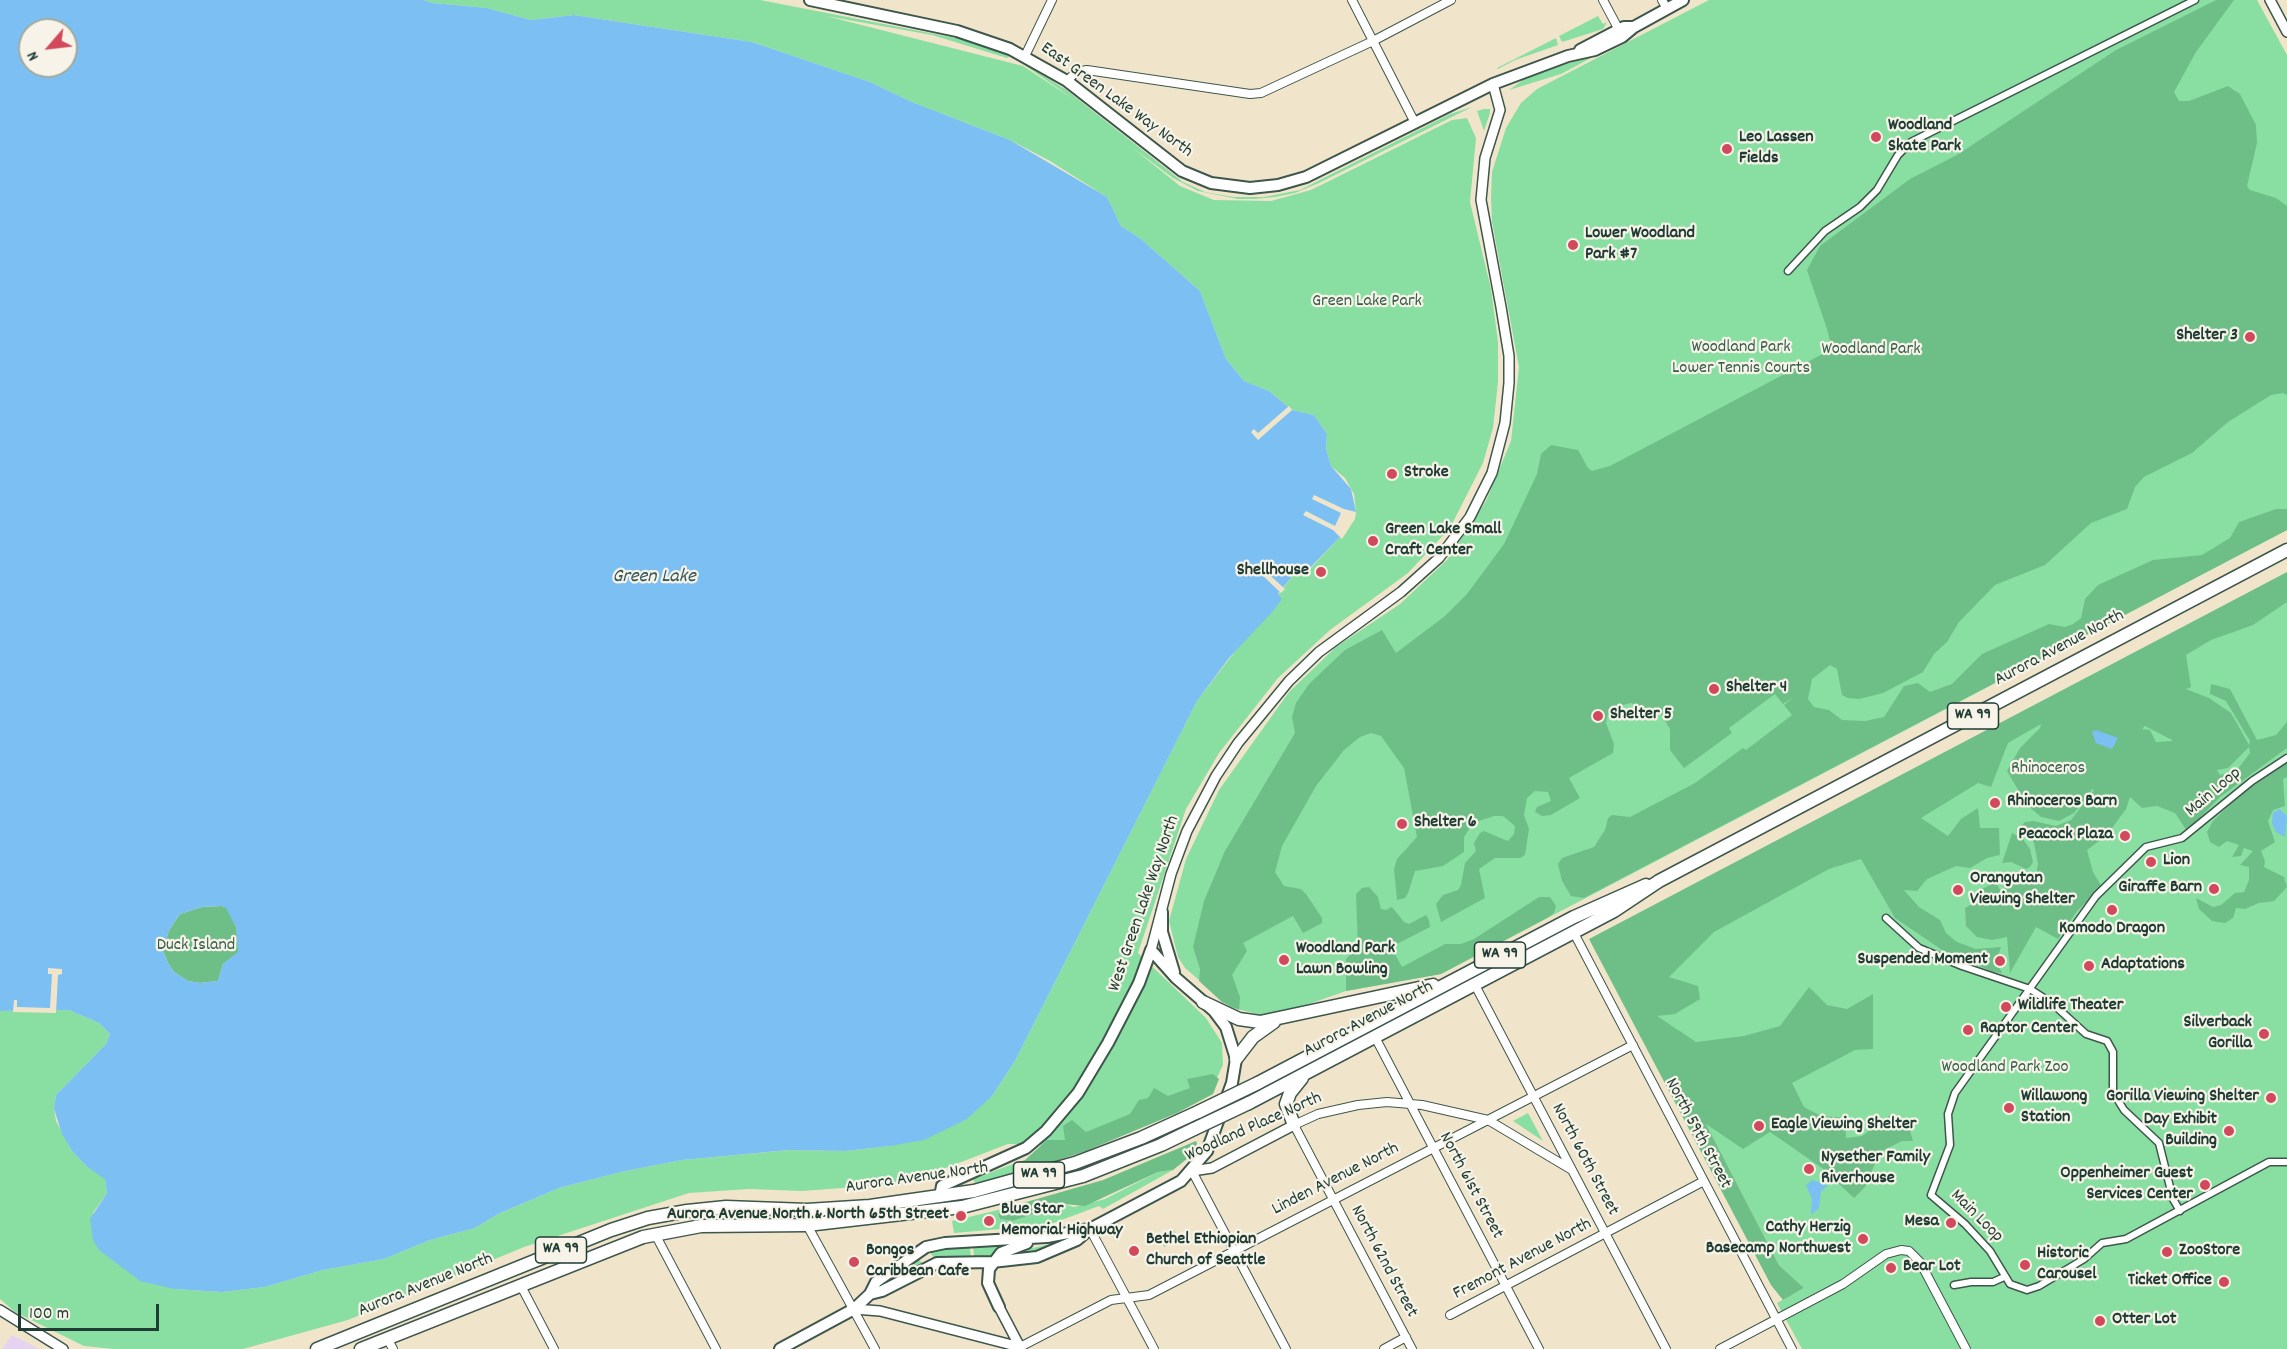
<!DOCTYPE html>
<html>
<head>
<meta charset="utf-8">
<style>
  body { margin:0 }
  #map { position:relative; width:2287px; height:1349px; overflow:hidden; background:#f0e5cb; font-family:Dekko,sans-serif }
  canvas { display:block }
  .north { position:absolute; left:18px; top:18px; width:60px; height:60px; box-sizing:border-box; background:#f7f3e8; border:2px solid #a1aaa0; border-radius:50%; rotate:242deg; font-size:16px; font-weight:700; line-height:24px; text-align:center; color:#1f3d34 }
  .north::after { content:''; display:block; margin:auto; width:21px; height:27px; background:#d1495b; clip-path:polygon(50% 0,100% 100%,50% 72%,0 100%) }
  .scale { position:absolute; left:18px; top:1304px; width:141px; height:27px; box-sizing:border-box; border:3px solid #1f3d34; border-top:0; padding-left:8px; font-size:18px; line-height:21px; white-space:nowrap; color:#1f3d34; -webkit-text-stroke:4px #f7f3e8; paint-order:stroke }
</style>
</head>
<body>
<div id="map">
<canvas width="2287" height="1349"></canvas>
<div class="north">N</div>
<div class="scale">100 m</div>
</div>
<script>
const c = document.querySelector('canvas').getContext('2d');
c.lineJoin = 'round';
function fill(path, color) { c.fillStyle = color; c.fill(path, 'evenodd'); }
const toPath = rows => new Path2D(rows.map(r => 'M' + r).join(''));
function trace(path, color, width, dash) { c.strokeStyle = color; c.lineWidth = width; c.lineCap = dash ? 'butt' : 'round'; c.setLineDash(dash || []); c.stroke(path); }
function drawText(font, color, halo, rows, align = 'center') {
  c.font = font + ' Dekko,sans-serif'; c.lineWidth = 4.5; c.setLineDash([]); c.textBaseline = 'middle'; c.strokeStyle = halo; c.fillStyle = color; for (const [text, x, y, turn = 0] of rows) {
    c.save(); c.translate(x, y); c.rotate((+turn || 0) * Math.PI / 180); c.textAlign = isNaN(turn) ? turn : align; if (halo) c.strokeText(text, 0, 0); c.fillText(text, 0, 0); c.restore();
  }
}
const built = toPath([
  [12,1335,39,1349,2,1349]
]);
const green = toPath([
  [423,0,760,0,961,39,1010,56,1007,58,932,35,826,16,1023,66,1076,101,1016,59,1065,89,1183,182,1205,192,1234,197,1264,197,1300,190,1450,114,1472,107,1319,183,1295,193,1275,197,1255,199,1238,199,1198,191,1173,178,1133,148,1180,186,1214,200,1271,201,1311,190,1452,120,1467,118,1476,138,1470,202,1491,289,1498,342,1498,382,1493,428,1483,463,1450,528,1408,573,1330,630,1278,678,1219,753,1186,809,1138,953,1206,1018,1222,1043,1223,1065,1216,1080,1072,1145,1008,1144,930,1174,883,1185,802,1191,749,1189,689,1193,524,1247,348,1320,243,1349,114,1349,84,1346,15,1312,0,1299,0,1011,69,1010,99,1023,110,1034,106,1044,56,1095,54,1109,56,1121,72,1151,87,1167,105,1178,107,1193,93,1213,174,1289,222,1292,265,1287,323,1270,384,1259,430,1240,475,1228,498,1214,559,1188,621,1172,682,1160,790,1150,846,1151,890,1146,992,1096,1015,1061,1197,701,1298,569,1303,563,1310,569,1340,537,1356,512,1354,494,1345,478,1331,466,1326,448,1327,434,1314,415,1292,410,1269,391,1244,381,1226,359,1200,291,1141,239,1121,226,1107,197,1050,161,1010,140,912,102,870,82,752,42,574,15,531,20,487,8,433,3],
  [1709,0,2257,0,2287,55,2287,530,1441,974,1346,991,1289,1011,1260,1015,1230,1007,1185,968,1178,957,1169,921,1186,859,1219,790,1289,692,1336,647,1400,604,1447,560,1486,501,1511,441,1519,367,1492,222,1491,198,1492,172,1506,128,1521,103,1537,89],
  [1598,16,1603,24,1607,22,1603,29,1562,42,1559,36],
  [1556,38,1558,45,1515,60,1498,69,1497,68],
  [1604,51,1561,74,1509,90,1526,78],
  [1484,109,1490,109,1490,113,1484,131,1477,111],
  [2287,591,2287,1349,1802,1349,1777,1303,1804,1288,1779,1265,1623,964,2065,708],
  [1528,1113,1543,1141,1513,1121],
  [1013,1164,1015,1174,975,1183,973,1179],
  [1173,1170,1103,1209,1099,1206,1048,1225,954,1233,952,1221,1002,1209,998,1214,1000,1219,1013,1221,1063,1204,1074,1207,1105,1199,1158,1172],
  [1174,1230,1179,1239,1164,1247,1160,1238],
  [1060,1242,1047,1251,1005,1259,1009,1253],
  [1008,1243,1009,1245,990,1257,974,1258,973,1245],
  [970,1246,971,1258,935,1259,929,1251],
  [918,1258,922,1263,880,1286]
]);
const forest = toPath([
  [2216,0,2234,0,2196,52,2174,92,2179,101,2189,101,2228,86,2240,94,2256,125,2257,143,2247,186,2250,190,2276,198,2287,206,2287,395,2283,393,2271,395,2228,422,2192,453,2144,477,2135,487,2127,509,2091,523,2045,565,1995,585,1959,622,1947,642,1934,654,1923,672,1883,693,1859,699,1848,698,1842,695,1837,669,1830,665,1812,679,1808,699,1814,707,1829,710,1842,720,1865,721,1884,717,1904,686,1918,683,1930,692,1952,684,1982,654,2049,624,2065,627,2073,624,2081,618,2085,599,2098,585,2153,560,2202,555,2230,538,2239,522,2276,509,2287,509,2287,530,1584,898,1571,896,1562,881,1558,864,1562,858,1594,847,1605,830,1608,818,1612,815,1630,817,1695,783,1743,748,1746,750,1792,715,1784,705,1794,697,1783,704,1775,694,1729,728,1732,733,1684,768,1670,750,1670,729,1661,714,1631,703,1615,707,1608,714,1606,723,1614,744,1613,753,1569,778,1580,798,1551,815,1542,816,1535,812,1537,807,1551,801,1548,792,1535,791,1527,798,1524,815,1529,829,1525,855,1520,858,1495,858,1479,869,1485,898,1441,922,1436,904,1443,895,1458,890,1461,885,1465,863,1476,851,1474,843,1480,833,1484,831,1508,841,1514,834,1515,826,1503,816,1494,816,1473,823,1464,837,1464,852,1443,866,1415,871,1408,893,1405,898,1397,900,1394,869,1397,859,1417,837,1404,768,1381,736,1371,733,1360,737,1344,750,1316,786,1282,846,1275,872,1284,886,1301,889,1306,894,1322,918,1322,923,1303,933,1293,916,1243,943,1247,951,1232,975,1240,997,1239,1010,1222,1002,1199,981,1200,969,1193,947,1204,901,1225,851,1295,733,1292,717,1296,703,1309,684,1345,650,1382,630,1396,653,1445,616,1467,594,1504,544,1537,474,1541,454,1551,445,1578,450,1588,468,1592,471,1610,466,1832,349,1827,329,1807,270,1820,246,1910,179,1957,155,2116,50],
  [2287,572,2287,602,2253,625,2211,640,2186,655,2191,687,2186,689,2209,698,2231,713,2249,745,2250,741,2226,701,2210,694,2211,684,2230,689,2257,740,2276,735,2287,722,2287,748,2220,797,2187,831,2175,813,2157,806,2142,808,2130,797,2126,809,2107,835,2087,850,2093,872,2102,887,2077,911,2058,939,2036,927,2010,973,2007,937,1992,940,1977,937,1966,926,1965,908,1972,904,1976,892,1996,882,2003,896,2006,892,2002,883,2011,878,2011,873,2019,871,2028,882,2035,880,2038,864,2034,843,2030,836,2017,830,2025,822,2033,821,2056,826,2071,820,2094,790,2091,789,2091,792,2074,813,2059,821,2041,817,2027,805,2007,771,2020,748,2040,728,2041,724,2008,743,1991,787,1978,783,1921,818,1948,836,1961,819,1978,808,1980,828,1999,828,2000,855,1987,858,1970,868,1956,866,1927,879,1917,891,1904,890,1919,907,1940,920,1946,933,1957,942,1976,949,2001,947,1996,961,2002,973,1993,972,1942,950,1895,918,1861,859,1829,869,1714,932,1669,977,1698,986,1700,999,1675,1014,1657,1016,1696,1042,1744,1036,1780,1026,1809,987,1827,1005,1847,1009,1873,994,1873,1049,1855,1050,1792,1083,1804,1107,1821,1116,1845,1118,1846,1138,1862,1136,1890,1115,1908,1124,1913,1141,1902,1141,1880,1152,1865,1187,1854,1198,1822,1168,1770,1132,1743,1149,1706,1124,1779,1265,1804,1288,1783,1300,1771,1285,1589,939],
  [2145,726,2172,740,2172,741,2156,742,2150,730,2142,729],
  [2249,747,2250,753,2237,770,2220,775,2217,770,2228,768],
  [2287,762,2287,777,2283,779,2285,806,2273,810,2268,821,2275,842,2261,851,2265,861,2264,867,2284,877,2287,887,2274,901,2259,903,2245,909,2236,908,2233,918,2225,923,2212,921,2199,909,2196,898,2213,907,2221,905,2235,893,2244,892,2249,880,2249,867,2240,865,2253,851,2244,848,2241,856,2232,857,2239,845,2227,841,2219,847,2210,842,2207,832,2213,821,2248,787],
  [2012,833,2023,839,2030,849,2033,862,2030,867,2026,869,2011,862,2002,863],
  [1369,887,1378,897,1381,909,1386,910,1392,907,1404,922,1409,924,1426,915,1429,920,1430,927,1391,947,1402,967,1445,944,1461,944,1474,939,1539,897,1550,897,1556,906,1554,913,1547,918,1441,974,1346,991,1346,959,1358,946,1356,894,1362,888],
  [222,906,227,908,236,927,239,952,223,964,218,981,200,983,188,981,174,972,168,963,163,951,169,930,180,914,202,907],
  [1213,1074,1219,1079,1213,1094,1177,1113,1086,1151,1015,1174,1013,1164,1025,1160,1047,1140,1065,1140,1063,1126,1072,1120,1086,1132,1130,1114,1139,1100,1148,1098,1154,1088,1168,1096,1190,1088,1187,1079],
  [1196,1141,1197,1144,1188,1158,1173,1170,1158,1172,1085,1206,1063,1204,1013,1221,1000,1219,998,1214,1002,1209,1103,1180]
]);
const water = toPath([
  [0,0,423,0,433,3,487,8,531,20,574,15,752,42,870,82,912,102,1010,140,1107,197,1121,226,1141,239,1200,291,1226,359,1244,381,1269,391,1292,410,1314,415,1327,434,1326,448,1331,466,1351,489,1356,512,1340,537,1309,569,1303,564,1298,569,1278,594,1282,599,1273,611,1229,658,1197,701,1015,1061,992,1096,967,1119,924,1140,890,1146,846,1151,789,1150,682,1160,621,1172,559,1188,498,1214,475,1228,430,1240,384,1259,323,1270,265,1287,222,1292,174,1289,140,1281,99,1250,93,1240,90,1219,107,1193,105,1179,87,1167,72,1151,62,1134,54,1109,56,1095,106,1044,110,1034,99,1023,69,1010,0,1011],
  [30,30,66,30,66,66,30,66],
  [222,906,226,908,236,927,238,952,223,964,218,981,200,983,188,981,174,972,168,963,163,951,169,930,180,914,202,907],
  [2096,730,2118,738,2112,749,2096,743,2092,732],
  [2279,809,2287,816,2285,837,2276,832,2272,823,2273,813],
  [1813,1180,1828,1186,1821,1191,1819,1208,1811,1215,1812,1199,1806,1185]
]);
const pier = toPath([
  [1289,406,1292,410,1258,440,1251,432,1254,429,1258,433],
  [1314,495,1344,509,1356,512,1355,519,1342,539,1333,530,1303,515,1306,511,1335,526,1341,513,1312,499],
  [1263,569,1285,589,1281,593,1260,573],
  [48,968,62,969,62,974,58,975,56,1013,13,1012,14,1000,17,1000,17,1007,50,1008,52,974,48,974]
]);
const pedestrian = toPath([
  [1788,271,1825,231,1860,207,1877,190,1898,155,1911,142,2195,0],
  [2287,758,2252,781,2182,838,2146,847,2096,896,1955,1093,1948,1114,1950,1145,1931,1195,1965,1224,1990,1251,2010,1284,2027,1290,2039,1286,2084,1259,2102,1243,2126,1239,2269,1162,2287,1162],
  [1886,918,1919,948,1962,966,2030,989,2053,1004,2086,1034,2107,1041,2113,1052,2113,1090,2116,1097,2124,1110,2159,1143,2173,1199,2180,1211],
  [1954,1285,1971,1282,1993,1282,2004,1277]
]);
const minor = toPath([
  [1352,0,1414,121],
  [1603,0,1619,30],
  [1662,0,1667,9],
  [1025,56,1052,0],
  [1067,81,1076,72,1087,70,1250,94,1261,93,1373,41,1451,0],
  [1574,933,1792,1349],
  [1475,985,1666,1349],
  [1375,1037,1539,1349],
  [1192,1171,1286,1349],
  [807,1225,875,1349],
  [1090,1229,1154,1349],
  [655,1234,716,1349],
  [520,1284,554,1349],
  [1450,1315,1704,1181],
  [387,1338,393,1349],
  [1020,1347,1111,1300,1149,1295,1633,1045],
  [1384,1349,1406,1337],
  [1412,1349,1294,1125,1318,1114,1358,1105,1387,1102,1422,1105,1488,1120,1572,1170],
  [1720,1349,1843,1284,1886,1254,1901,1250,1909,1251,1920,1262,1966,1349]
]);
const tertiary = toPath([
  [2270,0,2287,32],
  [1151,950,1171,874,1187,831,1216,776,1238,743,1289,681,1319,652,1401,592,1439,558,1470,517,1492,473,1505,423,1509,383,1509,356,1501,307,1481,200,1485,158,1500,110,1493,84],
  [1192,1171,1212,1168,1294,1125],
  [999,1307,1021,1349],
  [854,1309,880,1311,1020,1347],
  [0,1310,63,1349]
]);
const secondary = toPath([
  [810,0,957,31,1010,49,1067,81,1182,171,1211,183,1250,188,1278,185,1306,177,1493,84,1568,56,1595,50,1622,37,1634,27,1683,0],
  [1580,50,1624,27,1634,27],
  [1162,912,1162,932,1174,972],
  [870,1294,882,1291,937,1263,992,1262,1037,1257,1077,1240,1090,1229,1181,1181,1207,1151,1232,1083,1236,1059,1226,1027,1214,1011,1176,978,1151,950,1139,983,1108,1043,1078,1093,1046,1131,1026,1148,942,1186,940,1197],
  [999,1307,988,1283,989,1269,1001,1253,1027,1243],
  [780,1349,854,1309,870,1294,876,1282,926,1247,945,1243,1047,1237,1089,1229]
]);
const trunk = toPath([
  [1203,1002,1239,1019,1260,1022,1433,985],
  [1236,1059,1253,1037,1274,1022],
  [1258,1083,1574,917,1646,885],
  [1249,1103,1614,911,1659,881,2287,550],
  [1294,1125,1286,1104,1290,1093,1302,1078],
  [317,1349,611,1230,648,1218,687,1211,726,1207,807,1210,870,1206,974,1191,1075,1163,1141,1138,1198,1112],
  [361,1349,643,1237,701,1226,807,1225,962,1207,1083,1176,1161,1145,1194,1129]
]);
const trunkBridge = toPath([
  [1198,1112,1258,1083],
  [1194,1129,1249,1103]
]);
const markers = [
  [1876,137,6,"#d1495b"],
  [1727,149,6,"#d1495b"],
  [1573,245,6,"#d1495b"],
  [2250,337,6,"#d1495b"],
  [1392,474,6,"#d1495b"],
  [1373,541,6,"#d1495b"],
  [1321,572,6,"#d1495b"],
  [1714,689,6,"#d1495b"],
  [1598,716,6,"#d1495b"],
  [1995,803,6,"#d1495b"],
  [1402,824,6,"#d1495b"],
  [2125,836,6,"#d1495b"],
  [2151,862,6,"#d1495b"],
  [2214,889,6,"#d1495b"],
  [1958,890,6,"#d1495b"],
  [2112,910,6,"#d1495b"],
  [1284,960,6,"#d1495b"],
  [2000,961,6,"#d1495b"],
  [2089,966,6,"#d1495b"],
  [2006,1007,6,"#d1495b"],
  [1968,1030,6,"#d1495b"],
  [2264,1034,6,"#d1495b"],
  [2271,1098,6,"#d1495b"],
  [2009,1108,6,"#d1495b"],
  [1759,1126,6,"#d1495b"],
  [2229,1131,6,"#d1495b"],
  [1809,1169,6,"#d1495b"],
  [2205,1185,6,"#d1495b"],
  [961,1216,6,"#d1495b"],
  [989,1221,6,"#d1495b"],
  [1951,1223,6,"#d1495b"],
  [1863,1239,6,"#d1495b"],
  [1134,1251,6,"#d1495b"],
  [2167,1252,6,"#d1495b"],
  [854,1262,6,"#d1495b"],
  [2025,1265,6,"#d1495b"],
  [1891,1268,6,"#d1495b"],
  [2224,1282,6,"#d1495b"],
  [2100,1321,6,"#d1495b"]
];
const shields = [
  [1973,716,51],
  [1500,955,51],
  [1039,1175,51],
  [561,1250,51]
];
const shieldNames = [
  ["WA 99",1973,716],
  ["WA 99",1500,955],
  ["WA 99",1039,1175],
  ["WA 99",561,1250]
];
const streetNames = [
  ["East Green Lake Way North",1116,101,36],
  ["Aurora Avenue North",2060,649,-28],
  ["Main Loop",2214,793,-40],
  ["West Green Lake Way North",1145,904,-71],
  ["Aurora Avenue North",1369,1020,-28],
  ["Woodland Place North",1254,1128,-24],
  ["North 59th Street",1697,1134,62],
  ["North 60th Street",1584,1160,62],
  ["Aurora Avenue North",917,1179,-8],
  ["Linden Avenue North",1336,1180,-27],
  ["North 61st Street",1470,1186,62],
  ["Main Loop",1976,1217,45],
  ["Fremont Avenue North",1523,1260,-28],
  ["North 62nd Street",1383,1262,62],
  ["Aurora Avenue North",426,1286,-22]
];
const poiNames = [
  ["Woodland",1888,127],
  ["Skate Park",1888,148],
  ["Leo Lassen",1739,139],
  ["Fields",1739,160],
  ["Lower Woodland",1585,235],
  ["Park #7",1585,256],
  ["Shelter 3",2238,337,"right"],
  ["Stroke",1404,474],
  ["Green Lake Small",1385,531],
  ["Craft Center",1385,552],
  ["Shellhouse",1309,572,"right"],
  ["Shelter 4",1726,689],
  ["Shelter 5",1610,716],
  ["Rhinoceros Barn",2007,803],
  ["Shelter 6",1414,824],
  ["Peacock Plaza",2113,836,"right"],
  ["Lion",2163,862],
  ["Orangutan",1970,880],
  ["Viewing Shelter",1970,901],
  ["Giraffe Barn",2202,889,"right"],
  ["Komodo Dragon",2112,930,"center"],
  ["Woodland Park",1296,950],
  ["Lawn Bowling",1296,971],
  ["Suspended Moment",1988,961,"right"],
  ["Adaptations",2101,966],
  ["Wildlife Theater",2018,1007],
  ["Silverback",2252,1024,"right"],
  ["Gorilla",2252,1045,"right"],
  ["Raptor Center",1980,1030],
  ["Willawong",2021,1098],
  ["Station",2021,1119],
  ["Gorilla Viewing Shelter",2259,1098,"right"],
  ["Day Exhibit",2217,1121,"right"],
  ["Building",2217,1142,"right"],
  ["Eagle Viewing Shelter",1771,1126],
  ["Nysether Family",1821,1159],
  ["Riverhouse",1821,1180],
  ["Oppenheimer Guest",2193,1175,"right"],
  ["Services Center",2193,1196,"right"],
  ["Blue Star",1001,1211],
  ["Memorial Highway",1001,1232],
  ["Aurora Avenue North & North 65th Street",949,1216,"right"],
  ["Mesa",1939,1223,"right"],
  ["Cathy Herzig",1851,1229,"right"],
  ["Basecamp Northwest",1851,1250,"right"],
  ["Bethel Ethiopian",1146,1241],
  ["Church of Seattle",1146,1262],
  ["Bongos",866,1252],
  ["Caribbean Cafe",866,1273],
  ["ZooStore",2179,1252],
  ["Historic",2037,1255],
  ["Carousel",2037,1276],
  ["Bear Lot",1903,1268],
  ["Ticket Office",2212,1282,"right"],
  ["Otter Lot",2112,1321]
];
const parkNames = [
  ["Green Lake Park",1367,303],
  ["Woodland Park",1741,349],
  ["Lower Tennis Courts",1741,370],
  ["Woodland Park",1871,351],
  ["Rhinoceros",2048,770],
  ["Duck Island",196,947],
  ["Woodland Park Zoo",2005,1069]
];
const waterNames = [
  ["Green Lake",654,578]
];
fill(built, '#e5d3f1');
fill(green, '#89dfa2');
fill(forest, '#6ebe88');
fill(water, '#7cbff2');
fill(pier, '#f0e5cb');
trace(pedestrian, '#3e564b', 9);
trace(minor, '#3e564b', 10);
trace(tertiary, '#3e564b', 12);
trace(secondary, '#3e564b', 14);
trace(trunk, '#3e564b', 15);
trace(pedestrian, '#fff', 6);
trace(minor, '#fff', 8);
trace(tertiary, '#fff', 9);
trace(secondary, '#fff', 10);
trace(trunk, '#fff', 12);
trace(trunkBridge, '#3e564b', 15, []);
trace(trunkBridge, '#fff', 12);
for (const [x, y, r, color] of markers) { const dot = new Path2D(); dot.arc(x, y, r, 0, 2 * Math.PI); c.fillStyle = color; c.fill(dot); trace(dot, '#f7f3e8', 2); }
for (const [x, y, w] of shields) { const box = new Path2D(); box.roundRect(x - w / 2, y - 13, w, 26, 4.5); c.fillStyle = '#f7f3e8'; c.fill(box); trace(box, '#1f3d34', 1.5); }
drawText('bold 16px', '#1f3d34', null, shieldNames);
drawText('18px', '#1f3d34', '#f7f3e8', streetNames);
drawText('bold 18px', '#1f3d34', '#f7f3e8', poiNames, 'left');
drawText('18px', '#345d4a', '#f7f3e8', parkNames);
drawText('italic 20px', '#32575a', '#f7f3e8', waterNames);
</script>
</body>
</html>
